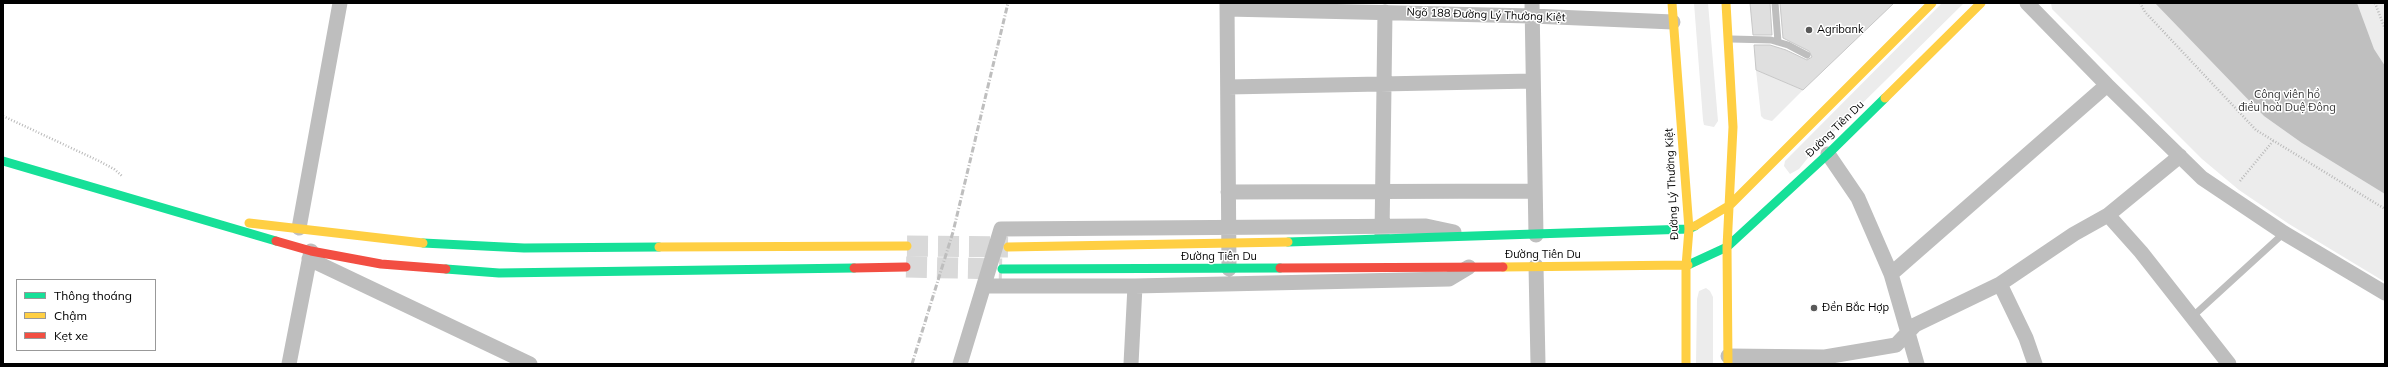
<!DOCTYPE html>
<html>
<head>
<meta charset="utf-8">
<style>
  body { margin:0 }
  #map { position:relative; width:2388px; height:367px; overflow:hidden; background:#fff; font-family:Mulish,sans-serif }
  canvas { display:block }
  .frame { position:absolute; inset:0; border:4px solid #000; pointer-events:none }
  .legend { position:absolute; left:16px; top:279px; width:140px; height:72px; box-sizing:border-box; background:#fff; border:1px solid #999; margin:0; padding:5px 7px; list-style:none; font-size:12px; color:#000 }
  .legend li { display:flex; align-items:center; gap:8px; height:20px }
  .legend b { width:20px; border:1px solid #999 }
</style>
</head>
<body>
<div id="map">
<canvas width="2388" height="367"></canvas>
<div class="frame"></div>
<ul class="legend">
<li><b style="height:5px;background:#16e098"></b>Thông thoáng</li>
<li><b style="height:5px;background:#ffcf43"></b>Chậm</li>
<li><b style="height:5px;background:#f24e42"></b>Kẹt xe</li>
</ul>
</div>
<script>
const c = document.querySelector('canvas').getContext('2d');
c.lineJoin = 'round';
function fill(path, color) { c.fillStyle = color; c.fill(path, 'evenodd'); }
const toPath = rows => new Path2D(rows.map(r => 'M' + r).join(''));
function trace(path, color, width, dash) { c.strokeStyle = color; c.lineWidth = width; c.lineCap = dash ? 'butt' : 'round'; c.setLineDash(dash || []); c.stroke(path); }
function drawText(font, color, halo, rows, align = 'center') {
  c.font = font + ' Mulish,sans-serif'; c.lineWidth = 3; c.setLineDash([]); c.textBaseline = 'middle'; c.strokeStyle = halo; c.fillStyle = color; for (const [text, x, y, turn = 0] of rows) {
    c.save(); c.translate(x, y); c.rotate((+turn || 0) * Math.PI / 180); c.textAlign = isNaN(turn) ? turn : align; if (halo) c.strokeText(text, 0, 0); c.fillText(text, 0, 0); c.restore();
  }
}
const green = toPath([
  [1694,3,1708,3,1718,121,1714,127,1704,125,1703,120],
  [1942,3,1964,3,1811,154,1799,169,1790,174,1784,166,1785,161],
  [2051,3,2385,3,2385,282,2289,224,2239,190,2202,159,2052,9],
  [1756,70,1803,90,1772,121,1764,119,1761,116],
  [1706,288,1710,291,1713,297,1713,364,1696,364,1697,299,1699,291]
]);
const water = toPath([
  [2155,3,2357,3,2374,49,2385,66,2385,194,2302,143,2264,116]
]);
const building = toPath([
  [1750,3,1770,3,1772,35,1753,35,1750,3],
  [1780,3,1894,3,1803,90,1756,70,1754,45,1770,45,1786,50,1807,60,1812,57,1809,51,1783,38,1780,3]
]);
const secondaryTunnel = toPath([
  [907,246,1008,247],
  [906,267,1002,269]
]);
const path = toPath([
  [2140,3,2145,12,2256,130,2385,209],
  [2375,3,2385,29],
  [3,116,99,161,114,169,122,176],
  [2240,181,2273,141]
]);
const lane = toPath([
  [1775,3,1778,42],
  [1731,39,1771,40,1788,45,1807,55],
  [2192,317,2284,233]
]);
const street = toPath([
  [1227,3,1229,269],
  [1532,3,1536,235],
  [2027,3,2107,85,2202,178,2284,233,2385,293],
  [1227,9,1532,16,1673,22],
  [1228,87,1533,81],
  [1828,154,1858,198,1891,274,1917,364],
  [1228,192,1535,191],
  [2108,215,2141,252,2229,364],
  [299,228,340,3],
  [1382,235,1385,12],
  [309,259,530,364],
  [1536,266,1538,364],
  [1891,274,2107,85],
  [2000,284,2026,338,2035,364],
  [984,286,1135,286,1449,279,1469,267],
  [1728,356,1825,357,1896,345,1915,325,2000,284,2074,234,2108,215,2180,156],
  [289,364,311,251],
  [960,364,1001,229,1426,226,1454,232],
  [1131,364,1135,286]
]);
const fast = toPath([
  [3,161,276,241],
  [1288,242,1689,229,1695,226],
  [423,243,524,248,659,247],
  [1688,265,1727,247,1828,154,1885,98],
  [446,269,499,273,854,268],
  [1002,269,1280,268]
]);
const slow = toPath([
  [1672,3,1689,229,1686,266,1686,364],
  [1726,3,1733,127,1727,247,1728,364],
  [1885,98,1981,3],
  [249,223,423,243],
  [1695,226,1730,205,1932,3],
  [659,247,907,246],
  [1008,247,1288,242],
  [1503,267,1688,265]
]);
const jam = toPath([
  [276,241,311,251,381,264,446,269],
  [854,268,906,267],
  [1280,268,1503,267]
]);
const rail = toPath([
  [912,364,953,232,1008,3]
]);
const markers = [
  [1809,30,4,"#595959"],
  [1814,308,4,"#595959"]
];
const streetNames = [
  ["Ngõ 188 Đường Lý Thường Kiệt",1486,15,2],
  ["Đường Tiên Du",1835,129,-44],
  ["Đường Lý Thường Kiệt",1672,184,-93],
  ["Đường Tiên Du",1543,255],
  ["Đường Tiên Du",1219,257]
];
const poiNames = [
  ["Agribank",1817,30],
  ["Đền Bắc Hợp",1822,308]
];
const parkNames = [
  ["Công viên hồ",2287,95],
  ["điều hoà Duệ Đông",2287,108]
];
fill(green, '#ececec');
fill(water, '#bfbfbf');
fill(building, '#dfdfdf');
trace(building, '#c7c7c7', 1);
trace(secondaryTunnel, '#d9d9d9', 21, [21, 10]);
trace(path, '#b9b9b9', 2.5, [1, 2]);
trace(lane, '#bebebe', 7);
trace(street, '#bebebe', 15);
trace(fast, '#16e098', 9);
trace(slow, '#ffcf43', 9);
trace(jam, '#f24e42', 9);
trace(rail, '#bebebe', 3, [6, 2, 1, 2]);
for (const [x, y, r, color] of markers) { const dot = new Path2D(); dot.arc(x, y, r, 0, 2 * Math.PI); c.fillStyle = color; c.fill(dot); trace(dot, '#fff', 1.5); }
drawText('11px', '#000', '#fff', streetNames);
drawText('11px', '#000', '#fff', poiNames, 'left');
drawText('11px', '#333', '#fff', parkNames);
</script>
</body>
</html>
